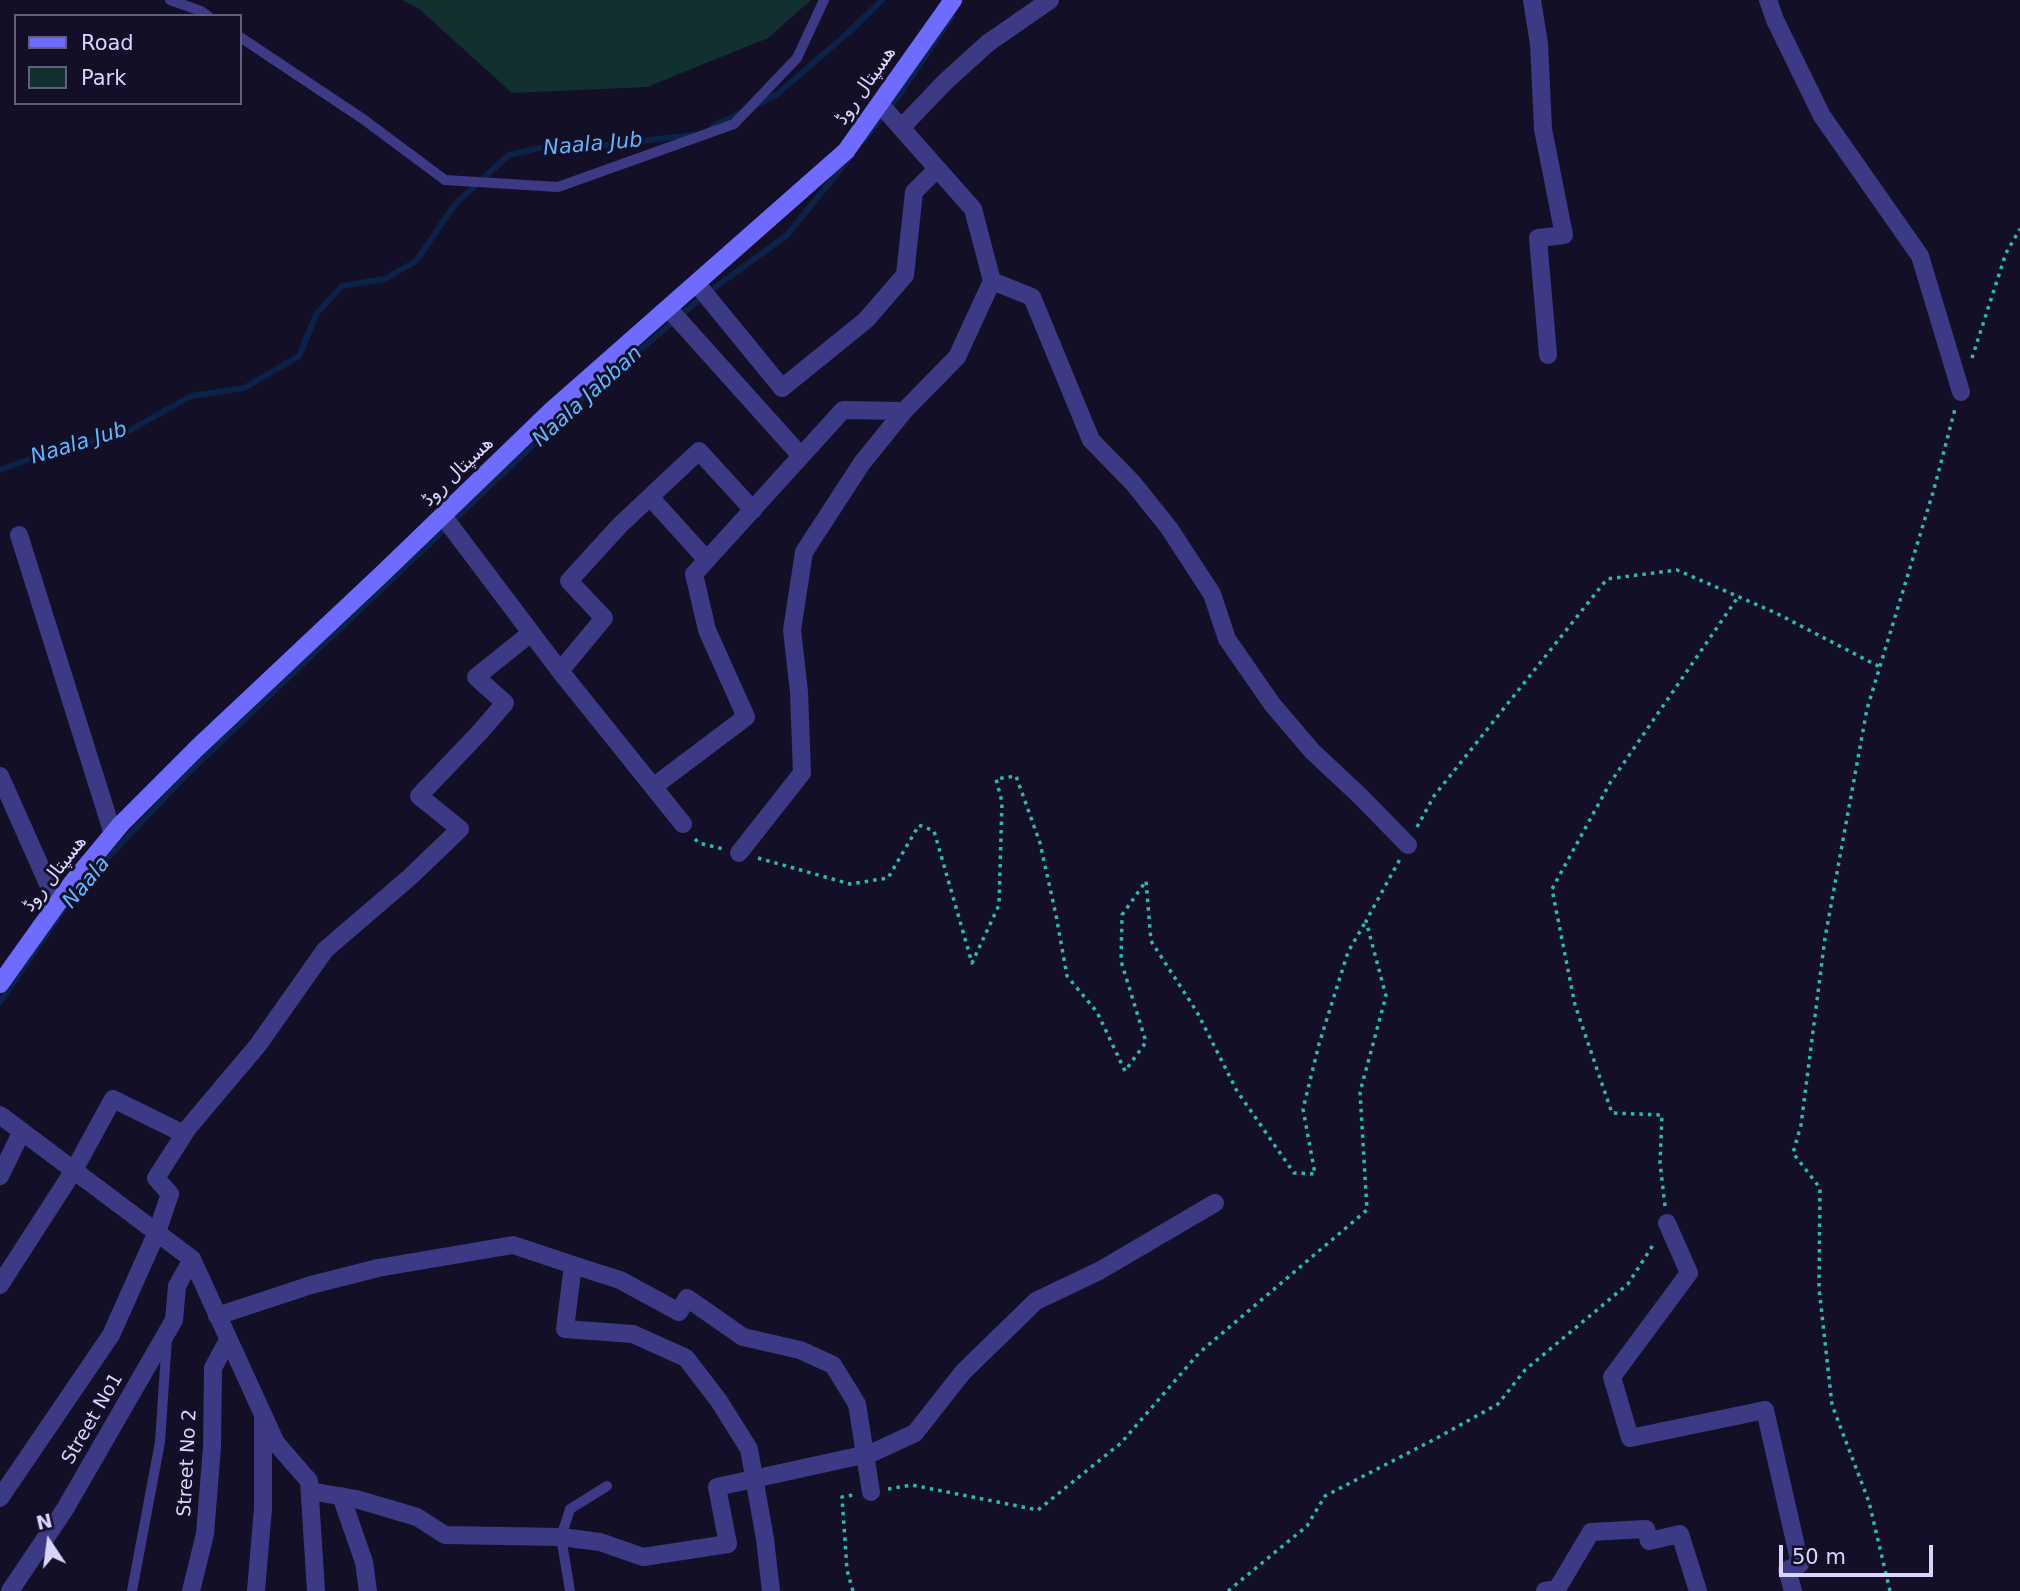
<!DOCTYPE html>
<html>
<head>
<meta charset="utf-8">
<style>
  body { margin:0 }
  #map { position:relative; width:2020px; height:1591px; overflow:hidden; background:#130f26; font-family:"DejaVu Sans",sans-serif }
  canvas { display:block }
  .legend { position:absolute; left:14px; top:14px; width:228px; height:91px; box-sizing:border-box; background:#130f26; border:2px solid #625e7d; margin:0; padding:9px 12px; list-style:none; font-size:21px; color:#d9d4ff }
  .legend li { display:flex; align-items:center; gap:14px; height:35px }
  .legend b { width:35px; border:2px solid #625e7d }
  .north { position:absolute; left:14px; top:1507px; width:70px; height:70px; -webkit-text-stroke:5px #130f26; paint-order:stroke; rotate:347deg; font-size:19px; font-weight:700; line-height:28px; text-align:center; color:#d9d4ff }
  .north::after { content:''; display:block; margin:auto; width:24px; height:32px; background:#d9d4ff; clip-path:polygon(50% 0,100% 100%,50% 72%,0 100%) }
  .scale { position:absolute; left:1779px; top:1545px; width:154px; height:32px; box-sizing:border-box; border:4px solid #d9d4ff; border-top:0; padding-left:9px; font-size:21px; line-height:24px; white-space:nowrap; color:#d9d4ff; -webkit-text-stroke:5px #130f26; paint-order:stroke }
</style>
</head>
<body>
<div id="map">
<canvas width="2020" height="1591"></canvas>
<ul class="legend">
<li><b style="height:9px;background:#6f6bff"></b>Road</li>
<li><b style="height:19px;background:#12302f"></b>Park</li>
</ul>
<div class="north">N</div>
<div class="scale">50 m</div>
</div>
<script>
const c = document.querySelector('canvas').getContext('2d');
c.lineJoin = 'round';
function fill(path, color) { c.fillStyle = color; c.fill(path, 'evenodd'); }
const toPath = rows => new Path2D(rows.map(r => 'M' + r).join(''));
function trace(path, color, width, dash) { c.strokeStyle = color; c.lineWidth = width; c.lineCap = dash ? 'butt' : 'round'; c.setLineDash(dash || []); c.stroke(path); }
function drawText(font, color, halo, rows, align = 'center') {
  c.font = font + ' "DejaVu Sans",Vazirmatn,sans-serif'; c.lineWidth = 6; c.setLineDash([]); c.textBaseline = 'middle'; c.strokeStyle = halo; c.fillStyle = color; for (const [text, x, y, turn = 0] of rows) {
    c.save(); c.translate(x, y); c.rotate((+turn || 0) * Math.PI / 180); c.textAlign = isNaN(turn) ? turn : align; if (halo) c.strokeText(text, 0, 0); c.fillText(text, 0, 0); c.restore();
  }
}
const green = toPath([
  [402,0,811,0,768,38,647,87,512,93,418,8]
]);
const stream = toPath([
  [756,105,776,95,849,32,882,0],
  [712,127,740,113],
  [863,141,900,94,952,16],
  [0,470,54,450,120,436,191,396,244,388,299,356,317,313,342,286,385,279,416,261,456,203,509,155,558,144,605,145,692,135],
  [0,1002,76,891,187,774,576,404,706,294,787,235,852,155]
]);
const path = toPath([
  [1972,358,2006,253,2020,229],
  [1417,827,1434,796,1607,579,1677,570,1776,613,1880,667],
  [695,839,699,843,723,849],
  [758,858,850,884,888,878,919,825,934,831,972,963,999,905,1002,802,996,779,1016,776,1040,843,1056,915,1067,976,1097,1012,1125,1071,1146,1042,1121,961,1122,915,1146,881,1151,941,1197,1012,1237,1091,1294,1173,1315,1174,1303,1109,1319,1044,1348,952,1366,921],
  [1665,1206,1660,1163,1662,1115,1612,1113,1575,1005,1552,889,1610,783,1738,597],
  [888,1489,912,1485,1038,1510,1121,1443,1199,1353,1367,1210,1360,1092,1386,996,1366,921,1400,859],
  [853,1591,847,1570,842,1497,853,1495],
  [1228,1591,1307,1526,1325,1496,1435,1439,1498,1404,1525,1370,1628,1284,1655,1242],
  [1890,1591,1869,1502,1832,1405,1819,1288,1820,1188,1793,1153,1801,1125,1825,938,1867,709,1934,489,1955,409]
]);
const lane = toPath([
  [170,0,201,11,208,16],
  [240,37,363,119,445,180,558,187,734,124,797,58,824,0],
  [132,1591,160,1442,167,1338],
  [570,1591,561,1537,570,1509,607,1486]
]);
const street = toPath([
  [1532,0,1539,44,1543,129,1564,235,1538,238,1548,355],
  [1768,0,1775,20,1822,116,1920,256,1961,392],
  [901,128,945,82,988,43,1050,0],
  [992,281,1032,297,1091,440,1133,483,1169,528,1212,594,1227,639,1272,704,1312,751,1360,796,1408,845],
  [697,284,782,388,866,320,905,275,914,192,937,169],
  [669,309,801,456],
  [650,497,707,560],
  [443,516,560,671,683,824],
  [19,535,113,834],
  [560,671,604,618,569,581,620,525,699,451,753,510],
  [0,776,57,904],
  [653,787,746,717,707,630,694,574,843,410,904,411,957,357,992,281,973,209,880,104],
  [739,853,802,773,799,692,792,630,804,552,862,463,904,411],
  [0,1115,192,1259,276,1443,309,1481,316,1591],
  [0,1176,22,1131],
  [1667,1223,1689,1273,1612,1377,1630,1438,1765,1410,1800,1564,1787,1570,1793,1591],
  [573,1265,620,1280,679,1312,687,1298,743,1337,800,1350,833,1365,857,1404,871,1492],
  [0,1285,74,1170,113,1099,184,1134],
  [217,1316,311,1285,378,1268,513,1245,573,1265,565,1329,633,1334,686,1358,719,1401,749,1449,765,1539,771,1591],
  [310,1491,356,1499,417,1517,445,1535,561,1537,600,1542,643,1557,728,1544,717,1487,872,1453,915,1433,963,1372,1036,1301,1099,1271,1215,1203],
  [341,1496,364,1562,368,1591],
  [0,1498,111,1335,157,1232,170,1194,156,1178,188,1128,258,1045,325,950,410,877,460,829,419,796,480,732,505,703,476,677,531,633],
  [10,1591,65,1509,174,1320,177,1286,192,1259],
  [191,1591,205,1534,212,1447,213,1368,228,1340],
  [256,1591,263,1508,263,1420],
  [1545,1591,1557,1589,1591,1532,1646,1529,1649,1541,1680,1534,1698,1591]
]);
const secondary = toPath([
  [0,984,72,883,121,824,197,748,383,573,551,411,846,151,953,0]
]);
const streetNames = [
  ["ھسپتال روڈ",866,86,-55],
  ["ھسپتال روڈ",458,472,-44],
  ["ھسپتال روڈ",55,874,-52],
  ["Street No1",93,1419,-60],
  ["Street No 2",188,1463,-87]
];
const waterNames = [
  ["Naala Jub",593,145,-5],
  ["Naala Jabban",588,397,-42],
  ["Naala Jub",79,444,-17],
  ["Naala",87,883,-50]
];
fill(green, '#12302f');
trace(stream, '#0c2248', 6);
trace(path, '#2fb8b0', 3.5, [3.5, 5]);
trace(lane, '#3d3a85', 10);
trace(street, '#3d3a85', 18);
trace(secondary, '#6f6bff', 18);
drawText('19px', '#d9d4ff', '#130f26', streetNames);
drawText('italic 21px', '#62b6ff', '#130f26', waterNames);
</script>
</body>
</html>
